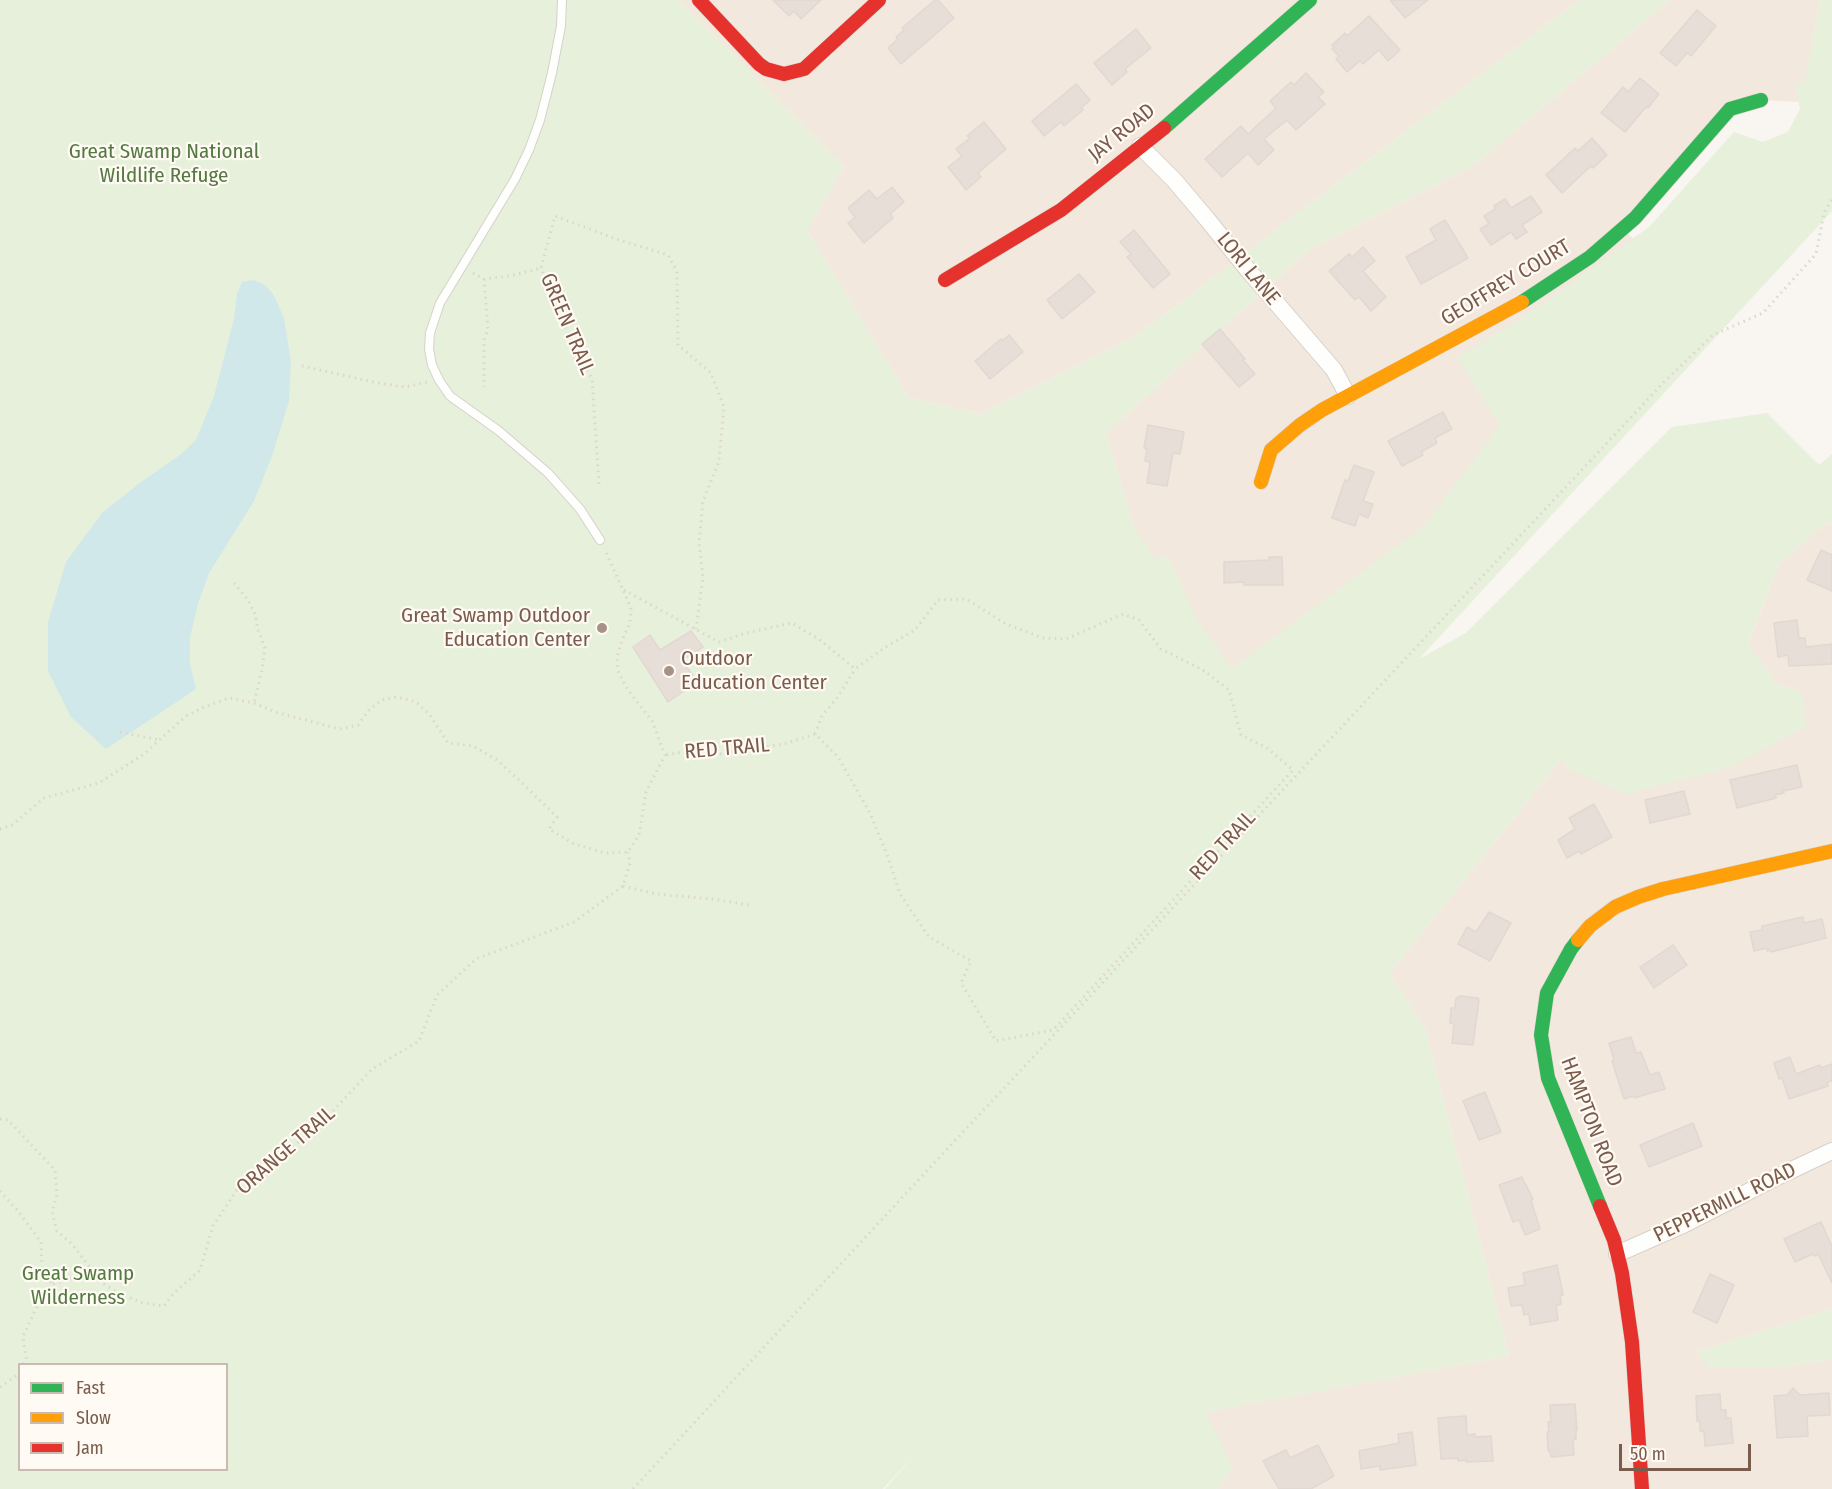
<!DOCTYPE html>
<html>
<head>
<meta charset="utf-8">
<style>
  body { margin:0 }
  #map { position:relative; width:1832px; height:1489px; overflow:hidden; background:#f9f5f0; font-family:"Fira Sans Condensed",sans-serif }
  canvas { display:block }
  .legend { position:absolute; left:18px; top:1363px; width:210px; height:108px; box-sizing:border-box; background:#fffaf3; border:2px solid #cabbb1; margin:0; padding:8px 10px; list-style:none; font-size:18px; color:#7a5c4d }
  .legend li { display:flex; align-items:center; gap:12px; height:30px }
  .legend b { width:30px; border:2px solid #cabbb1 }
  .scale { position:absolute; left:1619px; top:1444px; width:132px; height:27px; box-sizing:border-box; border:3px solid #7a5c4d; border-top:0; padding-left:8px; font-size:18px; line-height:21px; white-space:nowrap; color:#7a5c4d; -webkit-text-stroke:4px #fffaf3; paint-order:stroke }
</style>
</head>
<body>
<div id="map">
<canvas width="1832" height="1489"></canvas>
<ul class="legend">
<li><b style="height:8px;background:#30b455"></b>Fast</li>
<li><b style="height:8px;background:#ff9f0a"></b>Slow</li>
<li><b style="height:8px;background:#e5322d"></b>Jam</li>
</ul>
<div class="scale">50 m</div>
</div>
<script>
const c = document.querySelector('canvas').getContext('2d');
c.lineJoin = 'round';
function fill(path, color) { c.fillStyle = color; c.fill(path, 'evenodd'); }
const toPath = rows => new Path2D(rows.map(r => 'M' + r).join(''));
function trace(path, color, width, dash) { c.strokeStyle = color; c.lineWidth = width; c.lineCap = dash ? 'butt' : 'round'; c.setLineDash(dash || []); c.stroke(path); }
function drawText(font, color, halo, rows, align = 'center') {
  c.font = font + ' "Fira Sans Condensed",sans-serif'; c.lineWidth = 4.5; c.setLineDash([]); c.textBaseline = 'middle'; c.strokeStyle = halo; c.fillStyle = color; for (const [text, x, y, turn = 0] of rows) {
    c.save(); c.translate(x, y); c.rotate((+turn || 0) * Math.PI / 180); c.textAlign = isNaN(turn) ? turn : align; if (halo) c.strokeText(text, 0, 0); c.fillText(text, 0, 0); c.restore();
  }
}
const residential = toPath([
  [679,0,1579,0,1136,336,981,414,909,398,807,230,844,167],
  [1670,0,1820,0,1802,102,1761,100,1730,109,1623,229,1708,310,1340,705,1218,663,1144,561,1106,433,1311,248,1473,166],
  [1832,523,1832,1309,1697,1352,1784,1367,1832,1359,1832,1489,1218,1489,1232,1467,1205,1412,1509,1356,1425,1028,1389,974,1562,758,1802,693,1776,683,1748,645,1779,564,1824,525]
]);
const green = toPath([
  [0,0,679,0,844,167,807,230,909,398,981,414,1136,336,1579,0,1670,0,1473,166,1311,248,1106,433,1134,527,1155,559,1168,556,1197,619,1232,668,1424,526,1500,425,1457,358,1531,312,1649,227,1734,132,1763,142,1788,132,1800,109,1795,80,1804,87,1820,0,1832,0,1832,211,1419,659,1466,633,1672,427,1767,413,1819,465,1832,454,1832,523,1824,525,1779,564,1748,644,1776,683,1802,693,1806,727,1729,768,1625,794,1567,768,1561,759,1389,974,1425,1028,1509,1356,1206,1412,1233,1467,1218,1489,885,1489,913,1457,883,1489,0,1489],
  [20,1364,226,1364,226,1470,20,1470],
  [1832,1309,1832,1359,1784,1367,1710,1368,1697,1352]
]);
const water = toPath([
  [254,280,265,285,273,294,284,318,291,362,289,401,272,456,254,501,209,573,198,604,190,637,190,664,196,689,106,749,71,717,48,671,48,622,66,562,102,513,141,482,180,455,196,440,214,396,234,319,237,294,242,282]
]);
const building = toPath([
  [773,0,821,0,801,19,794,11,789,16,773,0],
  [935,0,938,0,954,18,901,64,888,48,898,39,896,37,904,30,902,28,935,0],
  [1390,0,1428,0,1405,18,1390,0],
  [1697,10,1716,26,1691,56,1687,53,1676,66,1660,53,1697,10],
  [1369,16,1400,50,1388,61,1379,50,1363,64,1360,61,1347,72,1336,59,1339,56,1332,49,1334,47,1332,45,1345,33,1347,36,1369,16],
  [1136,29,1151,48,1125,69,1127,72,1112,85,1094,63,1136,29],
  [1306,73,1324,92,1318,97,1325,104,1296,130,1287,120,1264,139,1274,150,1258,165,1248,153,1222,177,1205,159,1241,126,1248,134,1276,108,1270,101,1291,82,1294,85,1306,73],
  [1640,78,1659,94,1648,108,1646,107,1625,132,1601,113,1623,87,1628,92,1640,78],
  [1076,84,1090,100,1081,108,1083,110,1064,126,1061,122,1044,136,1032,121,1076,84],
  [984,122,1006,149,978,173,981,177,966,190,948,167,962,156,956,149,970,138,967,136,984,122],
  [1592,138,1607,155,1593,168,1591,166,1562,193,1546,175,1575,148,1578,151,1592,138],
  [892,187,904,202,890,214,893,218,864,243,848,223,855,217,848,208,869,190,877,199,892,187],
  [1531,196,1542,212,1522,225,1527,232,1516,239,1511,232,1491,245,1480,229,1489,224,1484,216,1495,209,1494,206,1505,199,1511,208,1531,196],
  [1445,220,1468,258,1421,284,1406,257,1436,240,1430,229,1445,220],
  [1134,230,1170,274,1153,288,1127,257,1131,254,1120,242,1134,230],
  [1363,247,1375,261,1363,271,1386,297,1371,311,1359,297,1355,300,1329,271,1349,254,1352,257,1363,247],
  [1079,274,1095,292,1062,319,1047,300,1079,274],
  [1220,329,1245,359,1243,360,1255,374,1239,387,1202,344,1220,329],
  [1009,335,1023,352,990,379,975,361,1001,339,1002,341,1009,335],
  [1443,412,1452,429,1435,438,1437,443,1421,452,1423,455,1402,466,1388,441,1443,412],
  [1148,425,1184,432,1180,454,1173,453,1167,486,1147,483,1150,462,1145,461,1147,449,1144,448,1148,425],
  [1354,465,1374,472,1363,501,1373,504,1368,518,1359,514,1355,526,1332,518,1345,480,1348,481,1354,465],
  [1821,550,1832,555,1832,591,1807,580,1821,550],
  [1269,557,1282,557,1283,585,1244,585,1244,582,1224,583,1224,562,1269,560,1269,557],
  [1797,620,1799,638,1805,638,1806,647,1832,644,1832,664,1789,666,1788,655,1778,657,1774,623,1797,620],
  [691,631,703,647,682,660,697,682,668,702,633,647,650,635,660,650,691,631],
  [1797,765,1802,787,1783,791,1784,793,1775,795,1776,798,1737,808,1730,780,1797,765],
  [1684,791,1690,814,1650,823,1645,800,1684,791],
  [1594,804,1612,837,1581,854,1579,851,1567,858,1558,840,1575,829,1569,818,1594,804],
  [1489,912,1511,923,1490,961,1458,944,1467,927,1476,932,1489,912],
  [1803,917,1804,923,1822,919,1826,938,1771,952,1770,950,1767,951,1767,948,1754,951,1750,932,1762,930,1762,926,1803,917],
  [1673,945,1687,965,1654,988,1640,967,1673,945],
  [1459,996,1478,998,1479,1000,1473,1045,1452,1043,1454,1024,1450,1023,1451,1008,1455,1008,1456,998,1458,998,1459,996],
  [1631,1037,1636,1053,1641,1052,1650,1075,1659,1072,1665,1089,1634,1098,1633,1096,1624,1099,1612,1061,1614,1060,1609,1043,1631,1037],
  [1790,1057,1796,1074,1820,1065,1821,1068,1832,1064,1832,1081,1827,1082,1828,1086,1789,1099,1782,1078,1779,1079,1774,1063,1790,1057],
  [1485,1092,1501,1132,1479,1140,1463,1101,1485,1092],
  [1693,1123,1702,1146,1649,1167,1640,1145,1693,1123],
  [1522,1177,1533,1199,1531,1200,1540,1229,1525,1235,1519,1220,1513,1222,1499,1185,1522,1177],
  [1821,1222,1832,1246,1832,1283,1818,1254,1814,1256,1813,1254,1795,1262,1784,1239,1821,1222],
  [1557,1265,1563,1295,1560,1295,1561,1304,1556,1306,1558,1320,1530,1325,1529,1314,1524,1315,1522,1305,1511,1306,1508,1288,1525,1285,1523,1273,1557,1265],
  [1710,1274,1734,1285,1717,1323,1693,1312,1710,1274],
  [1793,1388,1800,1395,1829,1393,1830,1415,1807,1416,1808,1436,1777,1438,1774,1396,1787,1395,1793,1388],
  [1720,1394,1721,1410,1726,1410,1726,1418,1731,1418,1733,1443,1705,1446,1704,1431,1700,1431,1700,1421,1697,1421,1696,1396,1720,1394],
  [1575,1404,1577,1430,1576,1430,1576,1439,1573,1440,1574,1455,1551,1457,1550,1451,1548,1451,1547,1432,1549,1432,1548,1422,1551,1422,1550,1405,1575,1404],
  [1466,1416,1467,1435,1475,1434,1475,1437,1491,1436,1493,1461,1466,1462,1466,1460,1458,1461,1458,1458,1441,1459,1438,1418,1466,1416],
  [1412,1432,1416,1465,1380,1470,1380,1466,1361,1469,1359,1451,1399,1443,1398,1434,1412,1432],
  [1318,1445,1334,1476,1311,1489,1279,1489,1263,1461,1286,1450,1290,1458,1318,1445]
]);
const path = toPath([
  [473,273,484,279,510,276,541,268],
  [484,279,488,329,484,340,484,387],
  [302,366,378,383,405,387,428,382],
  [599,484,592,379,560,316,541,268,555,216,616,239,668,255,677,271,678,345,711,373,724,407,719,461,703,501,699,543,703,577,696,629],
  [234,583,248,600,255,614,258,630,265,648,262,670,254,703],
  [624,590,719,642,746,633,792,623,820,640,855,669,884,648,915,630,938,600,966,599,1006,624,1043,638,1066,639,1123,614,1139,620,1161,649,1203,670,1229,690,1241,735,1267,748,1293,770,1053,1030,996,1041,961,983,971,961,929,937,900,894,888,857,870,813,838,757,815,734,784,744,720,754,694,750,665,755],
  [120,732,159,740],
  [815,734,822,716,837,698,855,669],
  [0,829,12,825,44,798,99,783,144,754,186,716,204,707,229,698,254,703,275,712,340,729,358,725,369,710,382,700,397,697,416,702,430,715,448,743,473,746,497,760,519,780,557,817,549,829,574,844,605,853,628,852,639,835,646,792,665,755,652,721,628,690,618,671,617,657,622,640,630,623,631,608,605,550],
  [623,886,656,894,712,899,749,905],
  [0,1119,8,1120,55,1170,57,1195,52,1212,57,1231,72,1244,102,1283,118,1293,143,1303,164,1306,173,1294,200,1270,213,1226,237,1190,319,1126,372,1069,419,1041,437,995,476,959,574,922,623,886,630,863,628,852],
  [0,1191,18,1211,41,1242,42,1271,52,1284],
  [23,1364,26,1358,23,1337,41,1297,52,1284,69,1280,90,1266],
  [0,1387,20,1373],
  [633,1489,922,1176,1664,382,1713,335,1763,313,1816,254,1824,213,1832,199]
]);
const lane = toPath([
  [562,0,561,26,552,73,540,120,529,150,515,179,440,303,430,333,429,349,432,365,439,380,450,396,499,431,548,473,580,509,600,540]
]);
const street = toPath([
  [1140,146,1174,180,1207,219,1248,270,1334,370,1348,396],
  [1617,1254,1685,1224,1779,1176,1832,1151]
]);
const fast = toPath([
  [1164,128,1310,0],
  [1522,302,1590,257,1635,218,1730,109,1761,100],
  [1578,940,1571,949,1547,993,1541,1035,1548,1078,1600,1206]
]);
const slow = toPath([
  [1261,482,1271,450,1300,425,1322,410,1522,302],
  [1578,940,1590,926,1615,907,1638,897,1663,889,1832,851]
]);
const jam = toPath([
  [699,0,759,64,766,69,784,74,804,69,879,0],
  [945,280,1061,210,1164,128],
  [1600,1206,1614,1240,1622,1273,1632,1342,1642,1489]
]);
const markers = [
  [602,628,6,"#a69286"],
  [669,671,6,"#a69286"]
];
const streetNames = [
  ["JAY ROAD",1122,133,-39],
  ["LORI LANE",1248,269,51],
  ["GEOFFREY COURT",1506,283,-31],
  ["GREEN TRAIL",567,324,67],
  ["RED TRAIL",727,749,-5],
  ["RED TRAIL",1223,846,-47],
  ["HAMPTON ROAD",1591,1122,69],
  ["ORANGE TRAIL",286,1151,-41],
  ["PEPPERMILL ROAD",1725,1203,-26]
];
const parkNames = [
  ["Great Swamp National",164,152],
  ["Wildlife Refuge",164,176],
  ["Great Swamp",78,1274],
  ["Wilderness",78,1298]
];
const poiNames = [
  ["Great Swamp Outdoor",590,616],
  ["Education Center",590,640],
  ["Outdoor",681,659,"left"],
  ["Education Center",681,683,"left"]
];
fill(residential, '#f2e8de');
fill(green, '#e7f0db');
fill(water, '#d0e8ea');
fill(building, '#e6ded7');
trace(building, '#e2d8d2', 1.5);
trace(lane, '#d7d1cb', 10);
trace(street, '#d7d1cb', 18);
trace(fast, '#d9d2cb', 15);
trace(slow, '#d9d2cb', 15);
trace(jam, '#d9d2cb', 15);
trace(path, '#dcd5d0', 3, [1.5, 4.5]);
trace(lane, '#fefefd', 8);
trace(street, '#fefefd', 16);
trace(fast, '#30b455', 14);
trace(slow, '#ff9f0a', 14);
trace(jam, '#e5322d', 14);
for (const [x, y, r, color] of markers) { const dot = new Path2D(); dot.arc(x, y, r, 0, 2 * Math.PI); c.fillStyle = color; c.fill(dot); trace(dot, '#fffaf3', 2); }
drawText('21px', '#7a5c4d', '#fffaf3', streetNames);
drawText('21px', '#537a41', '#fffaf3', parkNames);
drawText('21px', '#7a5c4d', '#fffaf3', poiNames, 'right');
</script>
</body>
</html>
